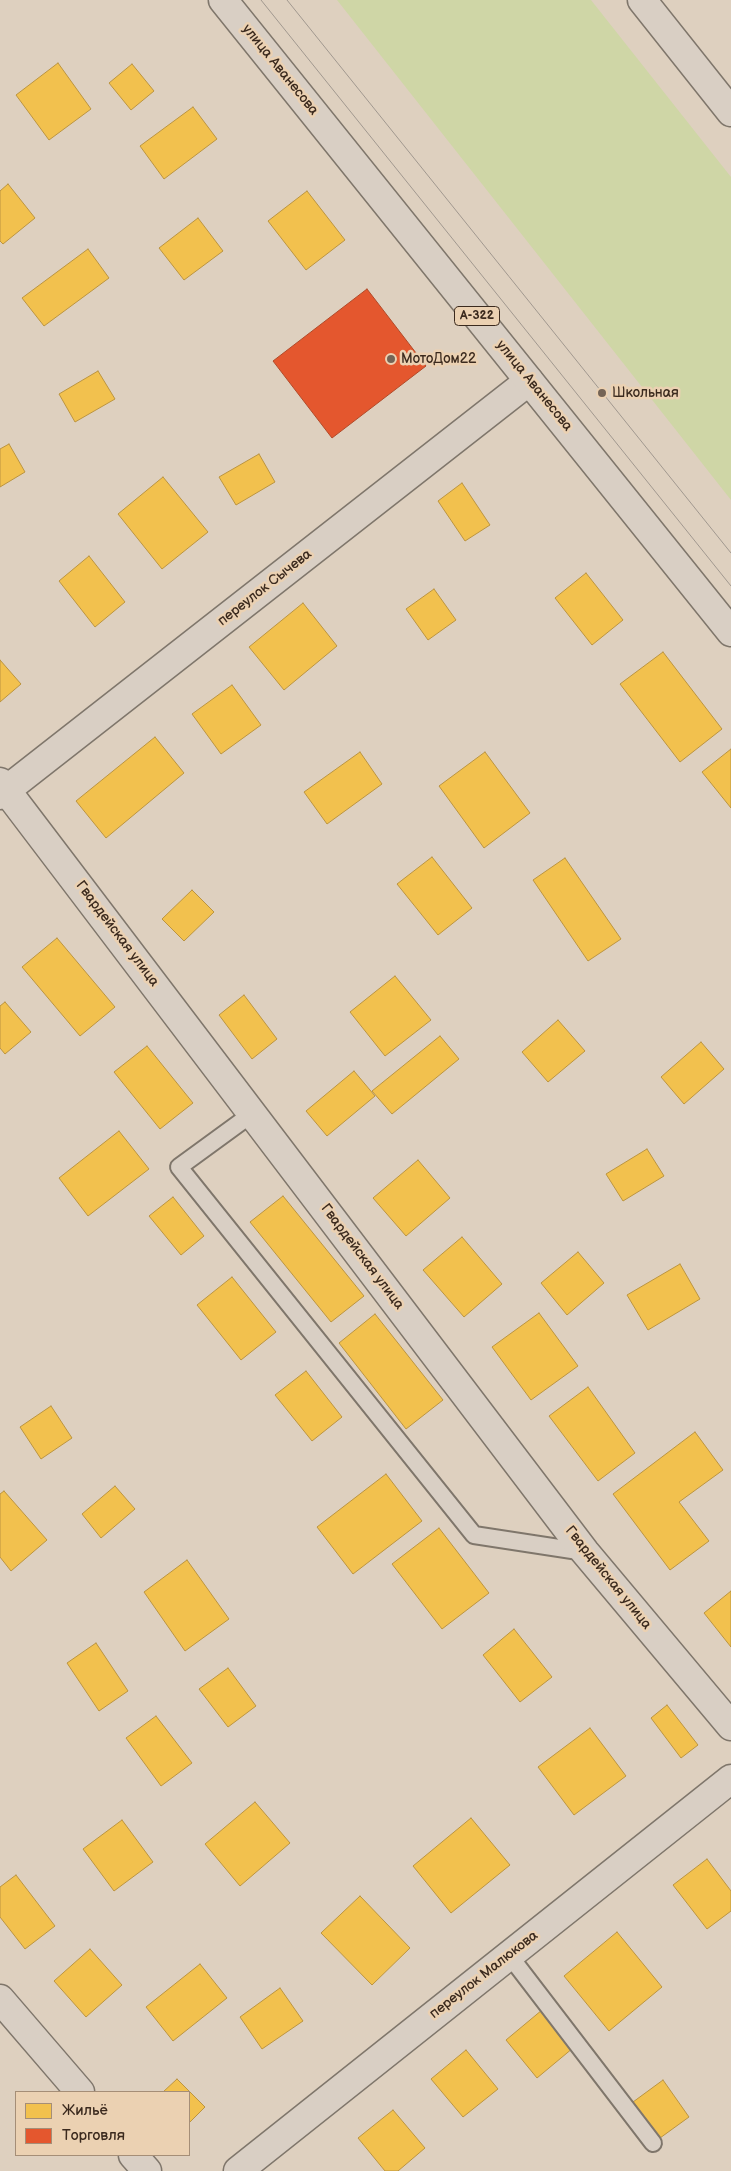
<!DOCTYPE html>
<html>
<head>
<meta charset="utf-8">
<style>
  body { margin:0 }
  #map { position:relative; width:731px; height:2171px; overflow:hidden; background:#ded0bf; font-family:"Balsamiq Sans",sans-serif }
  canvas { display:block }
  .legend { position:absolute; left:15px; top:2091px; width:175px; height:65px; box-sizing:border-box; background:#ebd1b2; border:1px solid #a58e77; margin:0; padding:6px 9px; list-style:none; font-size:15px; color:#3b2a1e }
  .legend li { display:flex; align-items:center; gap:10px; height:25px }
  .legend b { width:25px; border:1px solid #a58e77 }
</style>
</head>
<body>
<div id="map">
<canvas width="731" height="2171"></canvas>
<ul class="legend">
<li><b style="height:14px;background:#f2c14e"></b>Жильё</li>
<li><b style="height:14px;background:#e4572e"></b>Торговля</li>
</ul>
</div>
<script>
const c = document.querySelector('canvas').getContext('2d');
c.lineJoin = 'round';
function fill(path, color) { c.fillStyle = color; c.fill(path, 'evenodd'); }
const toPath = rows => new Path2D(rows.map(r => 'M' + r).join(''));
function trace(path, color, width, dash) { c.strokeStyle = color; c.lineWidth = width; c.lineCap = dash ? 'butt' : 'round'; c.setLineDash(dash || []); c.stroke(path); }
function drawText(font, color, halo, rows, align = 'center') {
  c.font = font + ' "Balsamiq Sans",sans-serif'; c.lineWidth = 5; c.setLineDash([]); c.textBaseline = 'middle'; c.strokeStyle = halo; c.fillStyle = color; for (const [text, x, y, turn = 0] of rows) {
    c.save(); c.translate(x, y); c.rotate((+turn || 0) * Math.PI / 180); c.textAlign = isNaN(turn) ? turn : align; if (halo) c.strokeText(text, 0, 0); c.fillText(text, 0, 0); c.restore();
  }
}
const green = toPath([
  [337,0,591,0,731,177,731,500]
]);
const homes = toPath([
  [58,63,91,109,49,140,16,95,58,63],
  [132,64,154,91,131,110,109,83,132,64],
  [193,107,217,139,164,179,140,146,193,107],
  [8,184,35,218,3,244,0,241,0,191,8,184],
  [307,191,345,240,306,270,268,221,307,191],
  [198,218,223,251,184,280,159,248,198,218],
  [88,249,109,278,44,326,22,298,88,249],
  [98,371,115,399,75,422,59,394,98,371],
  [9,444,25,472,0,487,0,449,9,444],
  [259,454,275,482,236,505,219,477,259,454],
  [163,477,208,532,162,569,118,514,163,477],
  [462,483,490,525,465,541,438,501,462,483],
  [89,556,125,602,95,627,59,581,89,556],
  [586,573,623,620,592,645,555,598,586,573],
  [434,589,456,620,428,640,406,609,434,589],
  [303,603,337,646,284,690,249,647,303,603],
  [663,652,722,729,680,762,620,684,663,652],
  [0,660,21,684,0,702,0,660],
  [232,685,261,725,221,754,192,714,232,685],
  [155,737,184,773,106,838,76,801,155,737],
  [731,749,731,808,702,772,731,749],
  [360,752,382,784,327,824,304,792,360,752],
  [485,752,530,813,484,848,439,786,485,752],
  [432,857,472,908,438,935,397,884,432,857],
  [565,858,621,939,588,961,533,880,565,858],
  [192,890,214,912,184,941,162,919,192,890],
  [57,938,115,1007,80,1036,22,967,57,938],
  [395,976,431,1020,385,1056,350,1012,395,976],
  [244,995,277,1039,252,1059,219,1015,244,995],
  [5,1002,31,1032,5,1054,0,1048,0,1006,5,1002],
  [558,1020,585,1051,548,1082,522,1052,558,1020],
  [440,1036,459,1059,392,1114,372,1091,440,1036],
  [701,1042,724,1069,684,1104,661,1077,701,1042],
  [147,1046,193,1103,160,1129,114,1072,147,1046],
  [354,1071,375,1096,327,1136,306,1111,354,1071],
  [119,1131,149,1169,88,1216,59,1178,119,1131],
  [647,1149,664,1176,623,1201,606,1174,647,1149],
  [418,1160,450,1198,406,1236,373,1198,418,1160],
  [283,1196,364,1296,331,1322,250,1222,283,1196],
  [173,1197,204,1236,181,1255,149,1216,173,1197],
  [462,1237,502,1284,464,1317,423,1270,462,1237],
  [578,1252,604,1283,567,1315,541,1283,578,1252],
  [680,1264,700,1299,648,1330,627,1295,680,1264],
  [232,1277,276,1332,241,1360,197,1305,232,1277],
  [539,1313,578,1366,531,1400,492,1347,539,1313],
  [375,1314,443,1400,406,1429,339,1343,375,1314],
  [306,1371,342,1417,312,1441,275,1395,306,1371],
  [588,1387,635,1453,598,1481,549,1416,588,1387],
  [51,1406,72,1438,41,1459,20,1427,51,1406],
  [695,1432,723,1470,679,1502,709,1541,670,1570,613,1494,695,1432],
  [386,1474,422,1521,353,1574,317,1527,386,1474],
  [115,1486,135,1509,101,1538,82,1514,115,1486],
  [4,1491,47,1540,11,1571,0,1557,0,1494,4,1491],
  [439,1528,489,1593,442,1629,392,1564,439,1528],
  [187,1560,229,1619,185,1651,144,1592,187,1560],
  [731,1591,731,1647,704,1613,731,1591],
  [514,1629,552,1677,520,1702,483,1655,514,1629],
  [96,1643,128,1691,99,1711,67,1663,96,1643],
  [228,1668,256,1706,228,1727,199,1689,228,1668],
  [667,1705,698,1745,681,1758,651,1718,667,1705],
  [156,1716,192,1763,161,1786,126,1738,156,1716],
  [590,1728,626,1776,574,1815,538,1767,590,1728],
  [255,1802,290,1843,240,1886,205,1844,255,1802],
  [471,1818,510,1865,451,1913,413,1866,471,1818],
  [122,1820,153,1862,114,1891,83,1849,122,1820],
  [707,1859,731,1891,731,1911,707,1929,673,1885,707,1859],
  [16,1875,55,1926,25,1949,0,1917,0,1887,16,1875],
  [360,1896,410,1948,372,1985,321,1933,360,1896],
  [617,1932,662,1987,609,2031,564,1976,617,1932],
  [90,1949,122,1985,86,2017,54,1981,90,1949],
  [200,1964,227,1998,173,2041,146,2007,200,1964],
  [280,1988,303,2021,262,2049,240,2017,280,1988],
  [542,2010,573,2048,537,2078,506,2040,542,2010],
  [466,2050,498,2089,463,2117,431,2079,466,2050],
  [177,2079,205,2107,189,2123,189,2092,163,2092,177,2079],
  [663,2080,689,2117,660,2138,633,2102,663,2080],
  [393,2110,425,2148,398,2171,385,2171,358,2138,393,2110]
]);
const shops = toPath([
  [367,289,426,366,332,438,273,361,367,289]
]);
const service = toPath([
  [253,1113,179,1167,474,1535,585,1552],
  [509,1955,653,2143]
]);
const minor = toPath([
  [0,782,585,1552,731,1726],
  [0,795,529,381],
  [0,1999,80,2092],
  [133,2155,147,2171],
  [238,2171,731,1779]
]);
const trunk = toPath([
  [223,0,731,632],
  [642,0,731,112]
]);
const tram = toPath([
  [261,0,731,586],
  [287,0,731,553]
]);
const markers = [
  [391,359,5,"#746456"],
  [602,393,5,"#746456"]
];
const shields = [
  [477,316,45]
];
const shieldNames = [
  ["А-322",477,316]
];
const streetNames = [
  ["улица Аванесова",280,70,51],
  ["улица Аванесова",534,386,51],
  ["переулок Сычева",265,588,-38],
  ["Гвардейская улица",117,934,53],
  ["Гвардейская улица",362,1257,53],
  ["Гвардейская улица",608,1578,51],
  ["переулок Малюкова",484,1975,-38]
];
const poiNames = [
  ["МотоДом22",401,359],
  ["Школьная",612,393]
];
fill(green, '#cfd6a6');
fill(homes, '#f2c14e');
trace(homes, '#bb9440', 1);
fill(shops, '#e4572e');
trace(shops, '#b14a29', 1);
trace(service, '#7f766b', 20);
trace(minor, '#7f766b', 31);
trace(trunk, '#7f766b', 31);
trace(service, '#d9cfc4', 16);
trace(minor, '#d9cfc4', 28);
trace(trunk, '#d9cfc4', 28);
trace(tram, '#a1988f', 1);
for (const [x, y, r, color] of markers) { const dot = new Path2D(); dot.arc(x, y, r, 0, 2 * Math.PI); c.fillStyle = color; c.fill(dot); trace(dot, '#ebd1b2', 2); }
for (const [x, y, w] of shields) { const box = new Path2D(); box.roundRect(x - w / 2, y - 9.5, w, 19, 4); c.fillStyle = '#ebd1b2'; c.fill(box); trace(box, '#3b2a1e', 1); }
drawText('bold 12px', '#3b2a1e', null, shieldNames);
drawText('14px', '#3b2a1e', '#ebd1b2', streetNames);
drawText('14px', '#3b2a1e', '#ebd1b2', poiNames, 'left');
</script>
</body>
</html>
